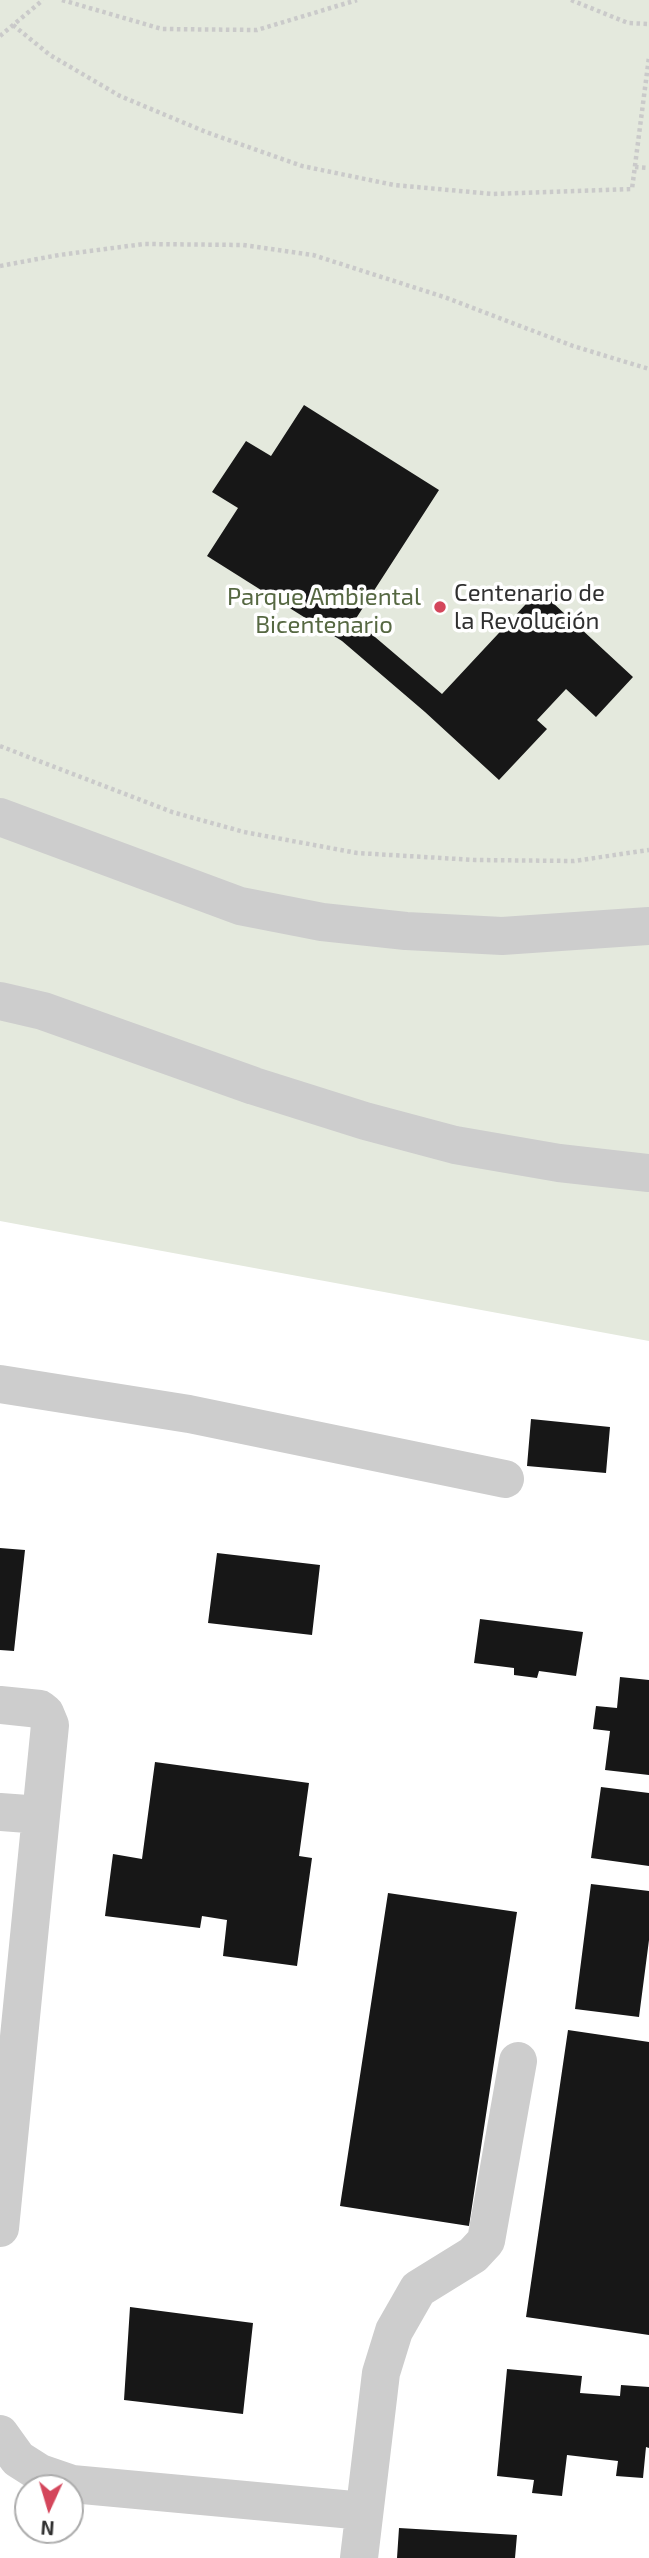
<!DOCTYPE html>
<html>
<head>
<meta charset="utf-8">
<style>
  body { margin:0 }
  #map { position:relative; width:649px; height:2558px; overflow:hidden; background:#fff; font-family:"Exo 2",sans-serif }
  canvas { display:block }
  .north { position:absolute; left:14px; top:2474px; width:70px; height:70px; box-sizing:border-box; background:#fff; border:2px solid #acacac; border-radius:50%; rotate:184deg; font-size:19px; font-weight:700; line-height:28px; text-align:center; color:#303030 }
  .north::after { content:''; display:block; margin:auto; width:24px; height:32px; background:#d4465b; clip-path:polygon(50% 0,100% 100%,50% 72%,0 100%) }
</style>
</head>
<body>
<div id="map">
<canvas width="649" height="2558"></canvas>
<div class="north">N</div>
</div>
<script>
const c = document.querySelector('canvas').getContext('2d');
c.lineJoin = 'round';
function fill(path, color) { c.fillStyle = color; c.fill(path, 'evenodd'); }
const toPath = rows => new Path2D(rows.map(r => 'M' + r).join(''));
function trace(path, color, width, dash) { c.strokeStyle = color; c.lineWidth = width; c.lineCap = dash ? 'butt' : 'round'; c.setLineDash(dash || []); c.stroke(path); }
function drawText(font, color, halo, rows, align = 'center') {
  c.font = font + ' "Exo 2",sans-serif'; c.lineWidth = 7; c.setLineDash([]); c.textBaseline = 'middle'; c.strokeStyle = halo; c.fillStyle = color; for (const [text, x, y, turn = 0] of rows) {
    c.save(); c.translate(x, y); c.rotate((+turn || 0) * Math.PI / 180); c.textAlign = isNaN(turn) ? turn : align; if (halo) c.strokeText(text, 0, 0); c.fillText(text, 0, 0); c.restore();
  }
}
const green = toPath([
  [0,0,649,0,649,1341,0,1221]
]);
const building = toPath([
  [304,405,439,490,355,620,442,694,539,590,633,677,596,717,566,689,537,720,547,729,499,780,425,712,342,641,207,556,238,508,212,492,246,441,271,456],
  [531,1419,610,1427,606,1473,527,1466],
  [0,1548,25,1550,14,1651,0,1650],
  [217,1553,320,1565,312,1635,208,1623],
  [480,1619,583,1632,576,1676,539,1671,537,1678,514,1675,514,1668,474,1663],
  [620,1677,649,1680,649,1775,605,1770,610,1731,593,1729,596,1706,617,1708],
  [155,1762,309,1783,299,1856,312,1858,297,1966,223,1956,227,1920,202,1916,200,1928,105,1916,113,1854,142,1859],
  [601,1787,649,1793,649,1866,591,1858],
  [591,1884,649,1891,649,1940,639,2017,575,2009],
  [388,1893,517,1912,469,2226,340,2206],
  [568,2030,649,2042,649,2335,526,2317],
  [130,2307,253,2323,243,2414,124,2400],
  [507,2369,582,2376,580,2393,620,2396,621,2385,649,2387,649,2448,646,2447,643,2478,616,2476,618,2461,567,2455,562,2496,532,2493,534,2480,497,2476],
  [399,2528,517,2535,515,2558,397,2558]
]);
const path = toPath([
  [62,0,162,29,257,30,357,0],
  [571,0,628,23,649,24],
  [13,25,50,55,120,96,206,132,302,166,394,185,493,194,632,189,649,57],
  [0,36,43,0],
  [635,167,649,168],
  [0,266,59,255,144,244,243,245,313,255,444,297,573,346,649,369],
  [0,746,172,812,244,832,357,853,475,860,574,861,649,850]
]);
const minor = toPath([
  [0,817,240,906,322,922,406,931,502,936,649,926],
  [0,1001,43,1011,254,1086,365,1121,455,1145,559,1163,649,1173],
  [0,1384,189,1414,505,1479],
  [0,1705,40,1709,45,1713,50,1725,0,2228],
  [0,1812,41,1815],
  [0,2434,18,2459,40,2473,72,2484,364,2511],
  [359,2558,381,2373,394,2331,418,2289,473,2255,486,2241,518,2061]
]);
const markers = [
  [440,607,7,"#d4465b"]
];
const poiNames = [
  ["Centenario de",454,593],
  ["la Revolución",454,621]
];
const parkNames = [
  ["Parque Ambiental",324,597],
  ["Bicentenario",324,625]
];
fill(green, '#e4e9dd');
fill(building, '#171717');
trace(path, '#cacaca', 4.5, [3.5, 3.5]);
trace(minor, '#cdcdcd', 38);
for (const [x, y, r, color] of markers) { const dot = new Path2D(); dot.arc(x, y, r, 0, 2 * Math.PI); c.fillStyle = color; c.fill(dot); trace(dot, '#fff', 2.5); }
drawText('24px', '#303030', '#fff', poiNames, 'left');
drawText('24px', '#566842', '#fff', parkNames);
</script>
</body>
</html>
